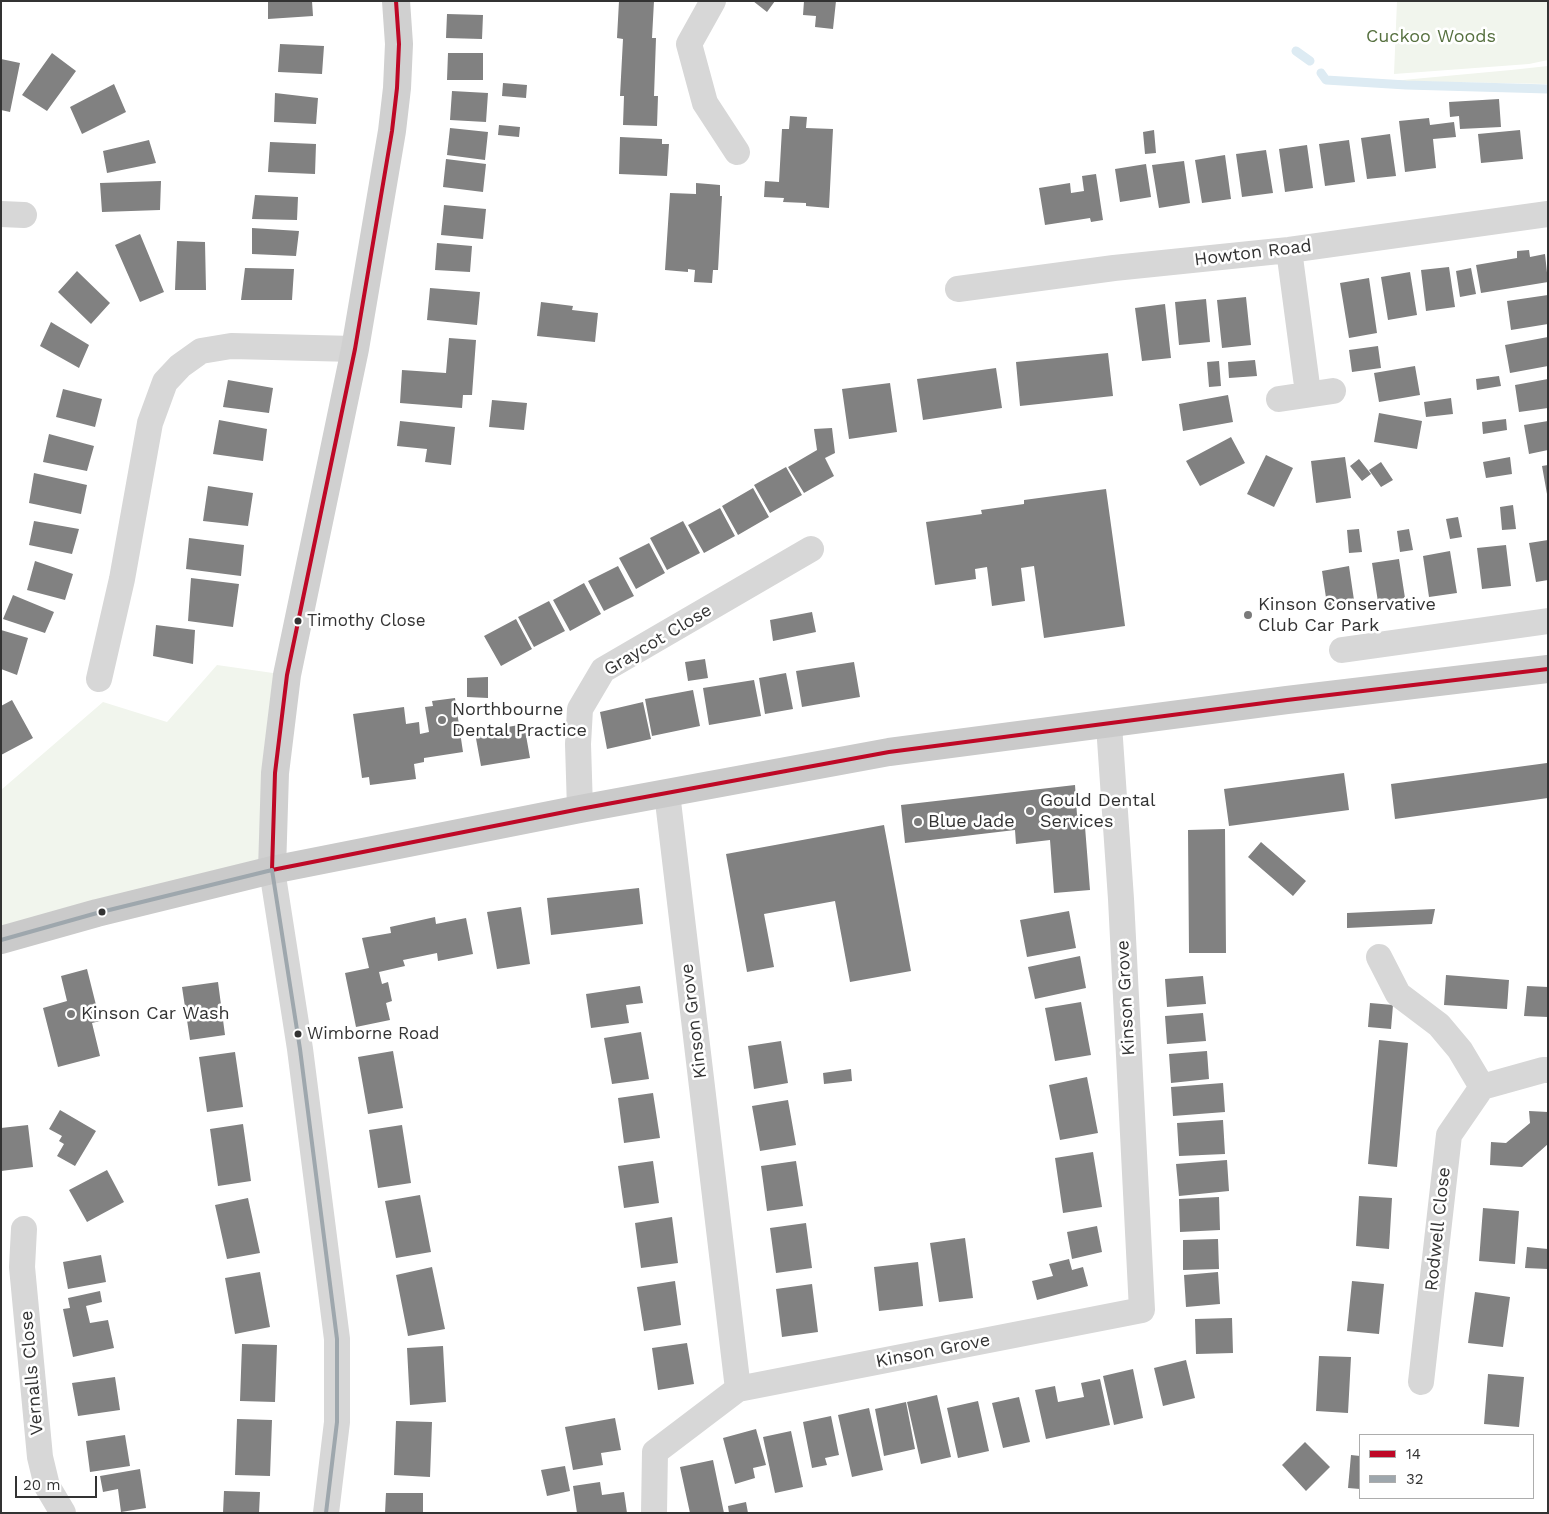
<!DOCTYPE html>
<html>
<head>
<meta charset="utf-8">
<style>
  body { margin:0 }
  #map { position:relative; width:1549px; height:1514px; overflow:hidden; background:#fff; font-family:"Work Sans",sans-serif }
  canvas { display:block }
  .frame { position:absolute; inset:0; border:2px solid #333; pointer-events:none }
  .legend { position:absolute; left:1359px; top:1434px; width:175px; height:65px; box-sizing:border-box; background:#fff; border:1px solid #adadad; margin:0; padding:6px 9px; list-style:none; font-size:15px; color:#333 }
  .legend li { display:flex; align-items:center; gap:10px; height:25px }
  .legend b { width:25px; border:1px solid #adadad }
  .scale { position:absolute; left:15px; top:1476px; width:82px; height:22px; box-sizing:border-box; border:2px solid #333; border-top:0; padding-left:6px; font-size:15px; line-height:18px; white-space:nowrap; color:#333; -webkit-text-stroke:4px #fff; paint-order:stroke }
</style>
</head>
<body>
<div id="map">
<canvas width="1549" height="1514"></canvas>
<div class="frame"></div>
<ul class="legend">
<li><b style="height:6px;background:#be0826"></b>14</li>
<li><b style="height:6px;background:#9ea7ad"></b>32</li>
</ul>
<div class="scale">20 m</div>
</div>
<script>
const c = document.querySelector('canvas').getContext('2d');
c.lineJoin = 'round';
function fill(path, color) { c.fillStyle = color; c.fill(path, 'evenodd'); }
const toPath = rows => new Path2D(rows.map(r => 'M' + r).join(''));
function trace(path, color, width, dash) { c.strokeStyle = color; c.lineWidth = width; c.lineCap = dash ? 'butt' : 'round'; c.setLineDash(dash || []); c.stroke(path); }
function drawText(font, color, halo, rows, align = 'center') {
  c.font = font + ' "Work Sans",sans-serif'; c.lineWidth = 5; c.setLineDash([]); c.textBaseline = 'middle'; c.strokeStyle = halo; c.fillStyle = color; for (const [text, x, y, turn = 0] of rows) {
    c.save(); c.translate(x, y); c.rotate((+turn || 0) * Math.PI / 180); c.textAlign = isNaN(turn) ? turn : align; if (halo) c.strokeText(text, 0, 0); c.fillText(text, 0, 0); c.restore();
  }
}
const green = toPath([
  [1397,1,1548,1,1548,60,1529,64,1394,74],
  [1548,66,1548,84,1392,81,1511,70],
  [217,665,287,675,272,870,1,940,1,790,103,702,167,722]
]);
const stream = toPath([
  [1296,51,1310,61],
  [1321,73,1326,80,1406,85,1548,89]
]);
const building = toPath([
  [268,1,312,1,313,16,268,19],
  [619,1,654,1,652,38,656,38,654,96,658,96,657,126,623,125,624,96,620,96,623,39,617,38],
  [753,1,775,1,767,12],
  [804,1,836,1,833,29,815,27,816,16,803,15],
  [447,14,483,15,482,39,446,38],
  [280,44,324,46,322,74,278,72],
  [52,53,76,71,47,111,22,95],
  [448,53,483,53,483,80,447,80],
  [1,59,20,63,10,112,1,110],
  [503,83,527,85,526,98,502,96],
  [114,84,126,112,82,134,70,107],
  [452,91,488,93,486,122,450,120],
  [275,93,318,98,316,124,274,122],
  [1499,99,1501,127,1460,129,1459,116,1450,117,1449,102],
  [790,116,807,117,806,128,833,129,829,208,806,206,806,203,783,202,784,198,764,197,765,181,779,182,782,129,789,129],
  [1429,118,1430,125,1454,122,1456,137,1433,139,1436,168,1405,172,1399,121],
  [499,125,520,127,519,137,498,135],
  [450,128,488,132,485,160,447,155],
  [1154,130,1156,153,1145,154,1143,132],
  [1520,130,1523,159,1481,163,1478,134],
  [1390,134,1396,176,1367,179,1361,138],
  [620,137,662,139,662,144,669,144,667,176,619,174],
  [149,140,156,163,107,173,103,151],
  [1349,140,1355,182,1325,186,1319,144],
  [270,142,316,144,315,174,268,172],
  [1307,145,1313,188,1285,192,1279,149],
  [1266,150,1273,193,1242,197,1236,154],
  [1225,155,1231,199,1202,203,1195,160],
  [446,159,486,164,483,192,443,187],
  [1184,161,1190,203,1159,208,1152,165],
  [1146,164,1151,197,1120,202,1115,169],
  [1096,174,1103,220,1091,222,1090,218,1045,225,1039,188,1070,183,1071,193,1084,191,1082,176],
  [161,181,160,210,102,212,100,183],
  [696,183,720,185,720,196,722,196,718,270,713,270,712,283,694,282,695,270,688,269,688,272,665,270,670,193,696,194],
  [255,195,298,197,297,220,252,219],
  [444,205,486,209,483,239,441,235],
  [252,228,299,231,296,256,252,254],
  [140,234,164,292,140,302,115,245],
  [177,241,205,242,206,290,175,290],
  [437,243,472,246,470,272,435,270],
  [1529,250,1530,257,1545,254,1548,282,1481,293,1476,265,1517,258,1517,251],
  [1449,267,1455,307,1426,311,1421,270],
  [245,268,294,269,292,300,241,300],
  [1471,268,1476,294,1460,297,1456,271],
  [77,271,110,303,91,324,58,292],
  [1410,272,1417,315,1388,320,1381,277],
  [1369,278,1377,333,1349,338,1340,283],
  [430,288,480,292,477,325,427,320],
  [1548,295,1548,324,1511,330,1507,301],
  [1246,297,1251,345,1222,348,1217,300],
  [1206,299,1210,342,1179,345,1175,302],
  [541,302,573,306,572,310,598,313,595,342,537,336],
  [1165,304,1171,358,1142,361,1135,308],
  [51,322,89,345,79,368,40,346],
  [1548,337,1548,366,1510,373,1505,345],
  [449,338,476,340,472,395,463,395,462,408,400,403,402,370,446,373],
  [1378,346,1381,368,1352,372,1349,350],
  [1108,353,1113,396,1020,406,1016,362],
  [1255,360,1257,376,1229,378,1228,362],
  [1219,361,1221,386,1209,387,1207,362],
  [1415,366,1420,395,1379,402,1374,373],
  [996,368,1002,408,923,420,917,379],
  [1499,376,1501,386,1477,390,1476,379],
  [1548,379,1548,408,1519,412,1515,385],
  [228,380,273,388,269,413,223,407],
  [890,383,897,432,849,439,842,389],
  [63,389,102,399,95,427,56,417],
  [1228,395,1233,422,1183,431,1179,404],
  [1451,398,1453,414,1426,417,1424,402],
  [492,400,527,403,524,430,489,427],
  [1379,413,1422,421,1417,449,1374,442],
  [1506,419,1507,430,1483,434,1482,422],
  [219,420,267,429,263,461,213,454],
  [400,421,455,427,451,465,425,462,427,449,397,446],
  [1548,421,1548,450,1529,454,1524,425],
  [832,428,835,453,825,458,834,476,804,493,788,467,817,450,814,429],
  [49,434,94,446,87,471,43,462],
  [1231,437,1245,463,1200,486,1186,461],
  [1266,455,1293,468,1274,507,1247,494],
  [1345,457,1351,498,1316,503,1311,461],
  [1510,457,1512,474,1486,478,1483,462],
  [1359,459,1371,474,1362,481,1350,466],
  [1381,462,1393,480,1381,487,1369,470],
  [1548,465,1548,494,1547,494,1542,466],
  [786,467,802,495,770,513,754,485],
  [34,473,87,485,81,514,29,503],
  [208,486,253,493,248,526,203,521],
  [753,488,769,517,738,535,722,506],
  [1106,489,1125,626,1044,638,1034,566,1021,568,1025,601,992,606,987,567,975,569,976,579,935,585,926,522,982,514,981,510,1024,504,1024,500],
  [1513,505,1516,529,1502,530,1500,507],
  [720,508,735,536,704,553,688,525],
  [1458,517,1462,537,1450,539,1446,519],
  [34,521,79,529,72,554,29,545],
  [683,521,700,553,667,570,650,538],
  [1359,529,1362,552,1349,553,1347,530],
  [1409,529,1413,550,1400,552,1397,531],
  [189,538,244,545,241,576,186,569],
  [1548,540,1548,580,1536,582,1529,543],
  [649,543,665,573,636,589,619,558],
  [1506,545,1511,586,1482,589,1477,548],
  [1450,551,1457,593,1429,597,1423,556],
  [1399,559,1405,598,1378,602,1372,563],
  [35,561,73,574,65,600,27,590],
  [618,566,634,596,604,611,588,581],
  [1349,566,1355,607,1328,611,1322,571],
  [191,578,239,584,233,627,188,621],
  [584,583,601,614,570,631,553,600],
  [13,595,54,612,45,633,3,619],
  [549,601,565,631,534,647,518,617],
  [812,612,816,632,773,641,770,620],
  [516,619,532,649,501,666,484,636],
  [156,625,195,630,193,664,153,656],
  [1,630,28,638,17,675,1,669],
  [705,659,708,678,688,681,685,662],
  [854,662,860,697,802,707,796,671],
  [786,673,793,709,765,714,759,678],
  [488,677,488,698,467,697,467,678],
  [754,680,761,716,709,725,703,688],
  [693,690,700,726,652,736,645,699],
  [455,698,463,752,424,758,424,762,414,764,416,779,370,785,369,777,362,778,353,714,404,707,406,724,419,722,420,734,429,732,425,707,433,706,432,701],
  [12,700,33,738,1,755,1,706],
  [643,702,651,739,607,749,600,712],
  [524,724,530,758,481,766,475,733],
  [1547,763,1548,798,1395,819,1391,784],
  [1344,773,1349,810,1229,826,1224,789],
  [1075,785,1077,815,1084,814,1090,890,1054,893,1050,840,1016,844,1015,830,905,843,901,805],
  [884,825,911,971,850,982,835,901,764,914,774,967,747,972,726,854],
  [1225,829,1226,953,1189,953,1188,830],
  [1261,842,1306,881,1293,896,1248,857],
  [639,888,643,924,551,935,547,898],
  [521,907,530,964,497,969,487,912],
  [1435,909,1432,924,1347,928,1347,913],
  [1069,911,1076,948,1027,957,1020,920],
  [435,917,436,924,466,918,473,954,438,961,437,953,403,960,405,966,379,972,382,984,388,982,392,1001,386,1003,390,1020,356,1027,345,973,369,968,362,938,391,933,390,927],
  [1080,956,1086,988,1035,999,1028,967],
  [87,969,100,1021,92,1023,100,1056,58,1067,43,1008,67,1001,61,976],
  [1446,975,1509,980,1507,1009,1444,1005],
  [1203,976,1206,1004,1167,1007,1165,979],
  [218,982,225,1035,190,1040,182,987],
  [640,986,643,1003,626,1005,629,1023,591,1028,586,994],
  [1527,986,1548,987,1548,1017,1524,1016],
  [1081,1002,1091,1055,1055,1061,1045,1008],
  [1370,1003,1393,1005,1391,1029,1368,1027],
  [1203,1013,1206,1041,1167,1044,1165,1016],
  [641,1032,649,1079,612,1084,604,1038],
  [1379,1040,1408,1043,1397,1167,1368,1164],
  [781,1041,788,1083,754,1089,748,1046],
  [393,1051,403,1108,368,1114,358,1057],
  [1207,1051,1209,1079,1171,1083,1169,1054],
  [235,1052,243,1107,207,1112,199,1057],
  [851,1069,852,1081,824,1084,823,1073],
  [1087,1077,1098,1133,1060,1140,1049,1085],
  [1223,1083,1225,1112,1173,1116,1171,1087],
  [653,1093,660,1138,624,1143,618,1098],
  [788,1100,796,1145,760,1151,752,1106],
  [60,1110,96,1131,75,1166,57,1156,64,1144,59,1141,62,1136,49,1129],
  [1529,1111,1548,1112,1548,1144,1522,1167,1490,1165,1491,1142,1506,1143,1530,1123],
  [1223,1120,1225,1154,1179,1156,1177,1123],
  [243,1124,251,1181,218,1186,210,1129],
  [28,1125,33,1167,1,1171,1,1128],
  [402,1125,411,1183,378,1188,369,1130],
  [1093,1152,1102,1207,1063,1213,1055,1158],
  [1227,1160,1229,1191,1179,1196,1176,1164],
  [653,1161,659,1203,624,1208,618,1166],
  [796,1161,803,1206,767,1211,761,1166],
  [107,1170,124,1202,87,1222,69,1190],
  [420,1195,431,1252,396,1258,385,1201],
  [1359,1196,1392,1198,1389,1249,1356,1246],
  [1219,1197,1220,1230,1180,1232,1179,1199],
  [248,1198,260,1253,227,1259,215,1205],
  [1483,1208,1519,1211,1515,1264,1479,1261],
  [672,1217,678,1263,641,1268,635,1223],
  [806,1223,812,1268,776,1273,770,1228],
  [1097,1226,1102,1252,1072,1259,1067,1232],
  [965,1238,973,1298,939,1302,930,1243],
  [1218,1239,1219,1269,1183,1270,1183,1240],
  [1527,1247,1548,1249,1548,1269,1525,1268],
  [101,1255,106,1282,68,1289,63,1262],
  [1069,1259,1072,1270,1083,1267,1088,1286,1037,1300,1032,1281,1053,1276,1049,1264],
  [918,1262,923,1306,879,1311,874,1267],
  [432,1267,445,1329,408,1336,396,1275],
  [260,1272,270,1327,235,1334,225,1278],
  [1218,1272,1220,1304,1186,1307,1184,1275],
  [675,1281,681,1325,644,1331,637,1287],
  [1352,1281,1384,1284,1379,1334,1347,1331],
  [812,1284,818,1332,782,1337,776,1289],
  [100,1291,102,1302,86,1306,90,1323,108,1320,114,1348,73,1357,63,1309,70,1308,68,1298],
  [1475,1292,1510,1297,1503,1347,1468,1343],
  [1232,1318,1233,1353,1196,1354,1195,1319],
  [687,1343,694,1384,658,1390,652,1348],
  [242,1344,277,1345,275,1402,240,1401],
  [443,1346,446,1402,410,1405,407,1348],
  [1319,1356,1351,1357,1348,1413,1316,1411],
  [1186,1360,1195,1398,1163,1406,1154,1368],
  [1133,1369,1143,1418,1114,1425,1103,1376],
  [1488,1374,1524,1377,1519,1427,1484,1424],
  [115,1377,120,1410,78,1416,72,1383],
  [1100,1379,1110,1425,1046,1439,1035,1390,1055,1386,1058,1402,1084,1397,1081,1383],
  [937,1395,951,1457,921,1464,907,1402],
  [1019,1397,1030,1442,1003,1448,992,1403],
  [978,1401,989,1451,958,1458,947,1408],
  [906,1402,915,1449,884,1456,875,1409],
  [869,1408,883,1470,852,1477,838,1415],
  [831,1416,839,1455,825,1458,827,1465,812,1468,803,1422],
  [615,1418,621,1450,601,1453,603,1465,573,1470,565,1427],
  [237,1419,272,1420,270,1476,235,1475],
  [396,1421,432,1422,430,1477,394,1475],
  [756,1429,766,1465,753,1468,755,1478,735,1484,723,1438],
  [791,1431,803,1487,775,1493,763,1437],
  [125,1435,130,1466,90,1472,86,1441],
  [1305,1442,1330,1467,1306,1491,1282,1465],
  [1351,1455,1360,1456,1360,1489,1348,1488],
  [713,1460,724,1513,690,1513,680,1467],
  [565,1466,570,1491,547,1496,541,1470],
  [140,1469,146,1508,121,1512,118,1489,103,1492,100,1476],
  [600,1482,602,1495,624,1492,627,1513,577,1513,573,1486],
  [224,1491,260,1492,259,1513,223,1513],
  [386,1493,423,1493,423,1513,385,1513],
  [746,1502,748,1513,729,1513,728,1506]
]);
const street = toPath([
  [713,1,689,44,705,103,737,152],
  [1,214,24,215],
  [1289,250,1308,393],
  [958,289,1114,268,1289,250,1548,214],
  [1279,399,1333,391],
  [1342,650,1548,621],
  [99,679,122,579,150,423,165,382,180,366,201,351,231,346,355,349],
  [667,793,738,1389,1142,1310,1121,899,1109,725],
  [580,809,578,744,580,709,603,670,811,549],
  [272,870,300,1049,337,1339,337,1422,326,1513],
  [1379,957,1398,994,1439,1025,1460,1050,1482,1087],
  [24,1229,22,1267,40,1457,47,1486,63,1513],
  [1421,1382,1449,1135,1482,1087,1543,1070,1548,1070],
  [654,1513,655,1452,738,1389]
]);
const secondary = toPath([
  [272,870,275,773,287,675,355,349,392,131,397,88,399,44,396,1]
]);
const primary = toPath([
  [1,940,97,913,272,870,580,809,889,752,1287,700,1548,669]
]);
const bus1 = toPath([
  [272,870,580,809,889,752,1287,700,1548,669],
  [272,870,275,773,287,675,355,349,392,131,397,88,399,44,396,1]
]);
const bus2 = toPath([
  [272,870,300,1049,337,1339,337,1422,326,1513],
  [1,940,97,913,272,870]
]);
const markers = [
  [1248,615,5,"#7a7a7a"],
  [298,621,4.5,"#333"],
  [442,720,5,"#7a7a7a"],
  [1030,811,5,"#7a7a7a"],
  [918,822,5,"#7a7a7a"],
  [102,912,4.5,"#333"],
  [71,1014,5,"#7a7a7a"],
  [298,1034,4.5,"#333"]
];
const busNames = [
  ["Timothy Close",307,621],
  ["Wimborne Road",307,1034]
];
const parkNames = [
  ["Cuckoo Woods",1431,37]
];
const streetNames = [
  ["Howton Road",1253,253,-7],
  ["Graycot Close",658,640,-31],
  ["Kinson Grove",1126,998,-93],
  ["Kinson Grove",694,1021,-97],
  ["Rodwell Close",1438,1229,-84],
  ["Kinson Grove",933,1351,-11],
  ["Vernalls Close",32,1373,-95]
];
const poiNames = [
  ["Kinson Conservative",1258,605],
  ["Club Car Park",1258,626],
  ["Northbourne",452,710],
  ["Dental Practice",452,731],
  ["Gould Dental",1040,801],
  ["Services",1040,822],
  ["Blue Jade",928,822],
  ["Kinson Car Wash",81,1014]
];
fill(green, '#f1f5ed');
trace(stream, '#ddebf3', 9);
fill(building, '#818181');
trace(street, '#d7d7d7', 26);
trace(secondary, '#d0d0d0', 28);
trace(primary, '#cacaca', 28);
trace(bus1, '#be0826', 4);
trace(bus2, '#9ea7ad', 4);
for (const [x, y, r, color] of markers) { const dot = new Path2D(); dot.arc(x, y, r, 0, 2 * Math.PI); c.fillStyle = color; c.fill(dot); trace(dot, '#fff', 2); }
drawText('17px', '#333', '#fff', busNames, 'left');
drawText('18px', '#56703f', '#fff', parkNames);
drawText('18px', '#333', '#fff', streetNames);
drawText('18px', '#333', '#fff', poiNames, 'left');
</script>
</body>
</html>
